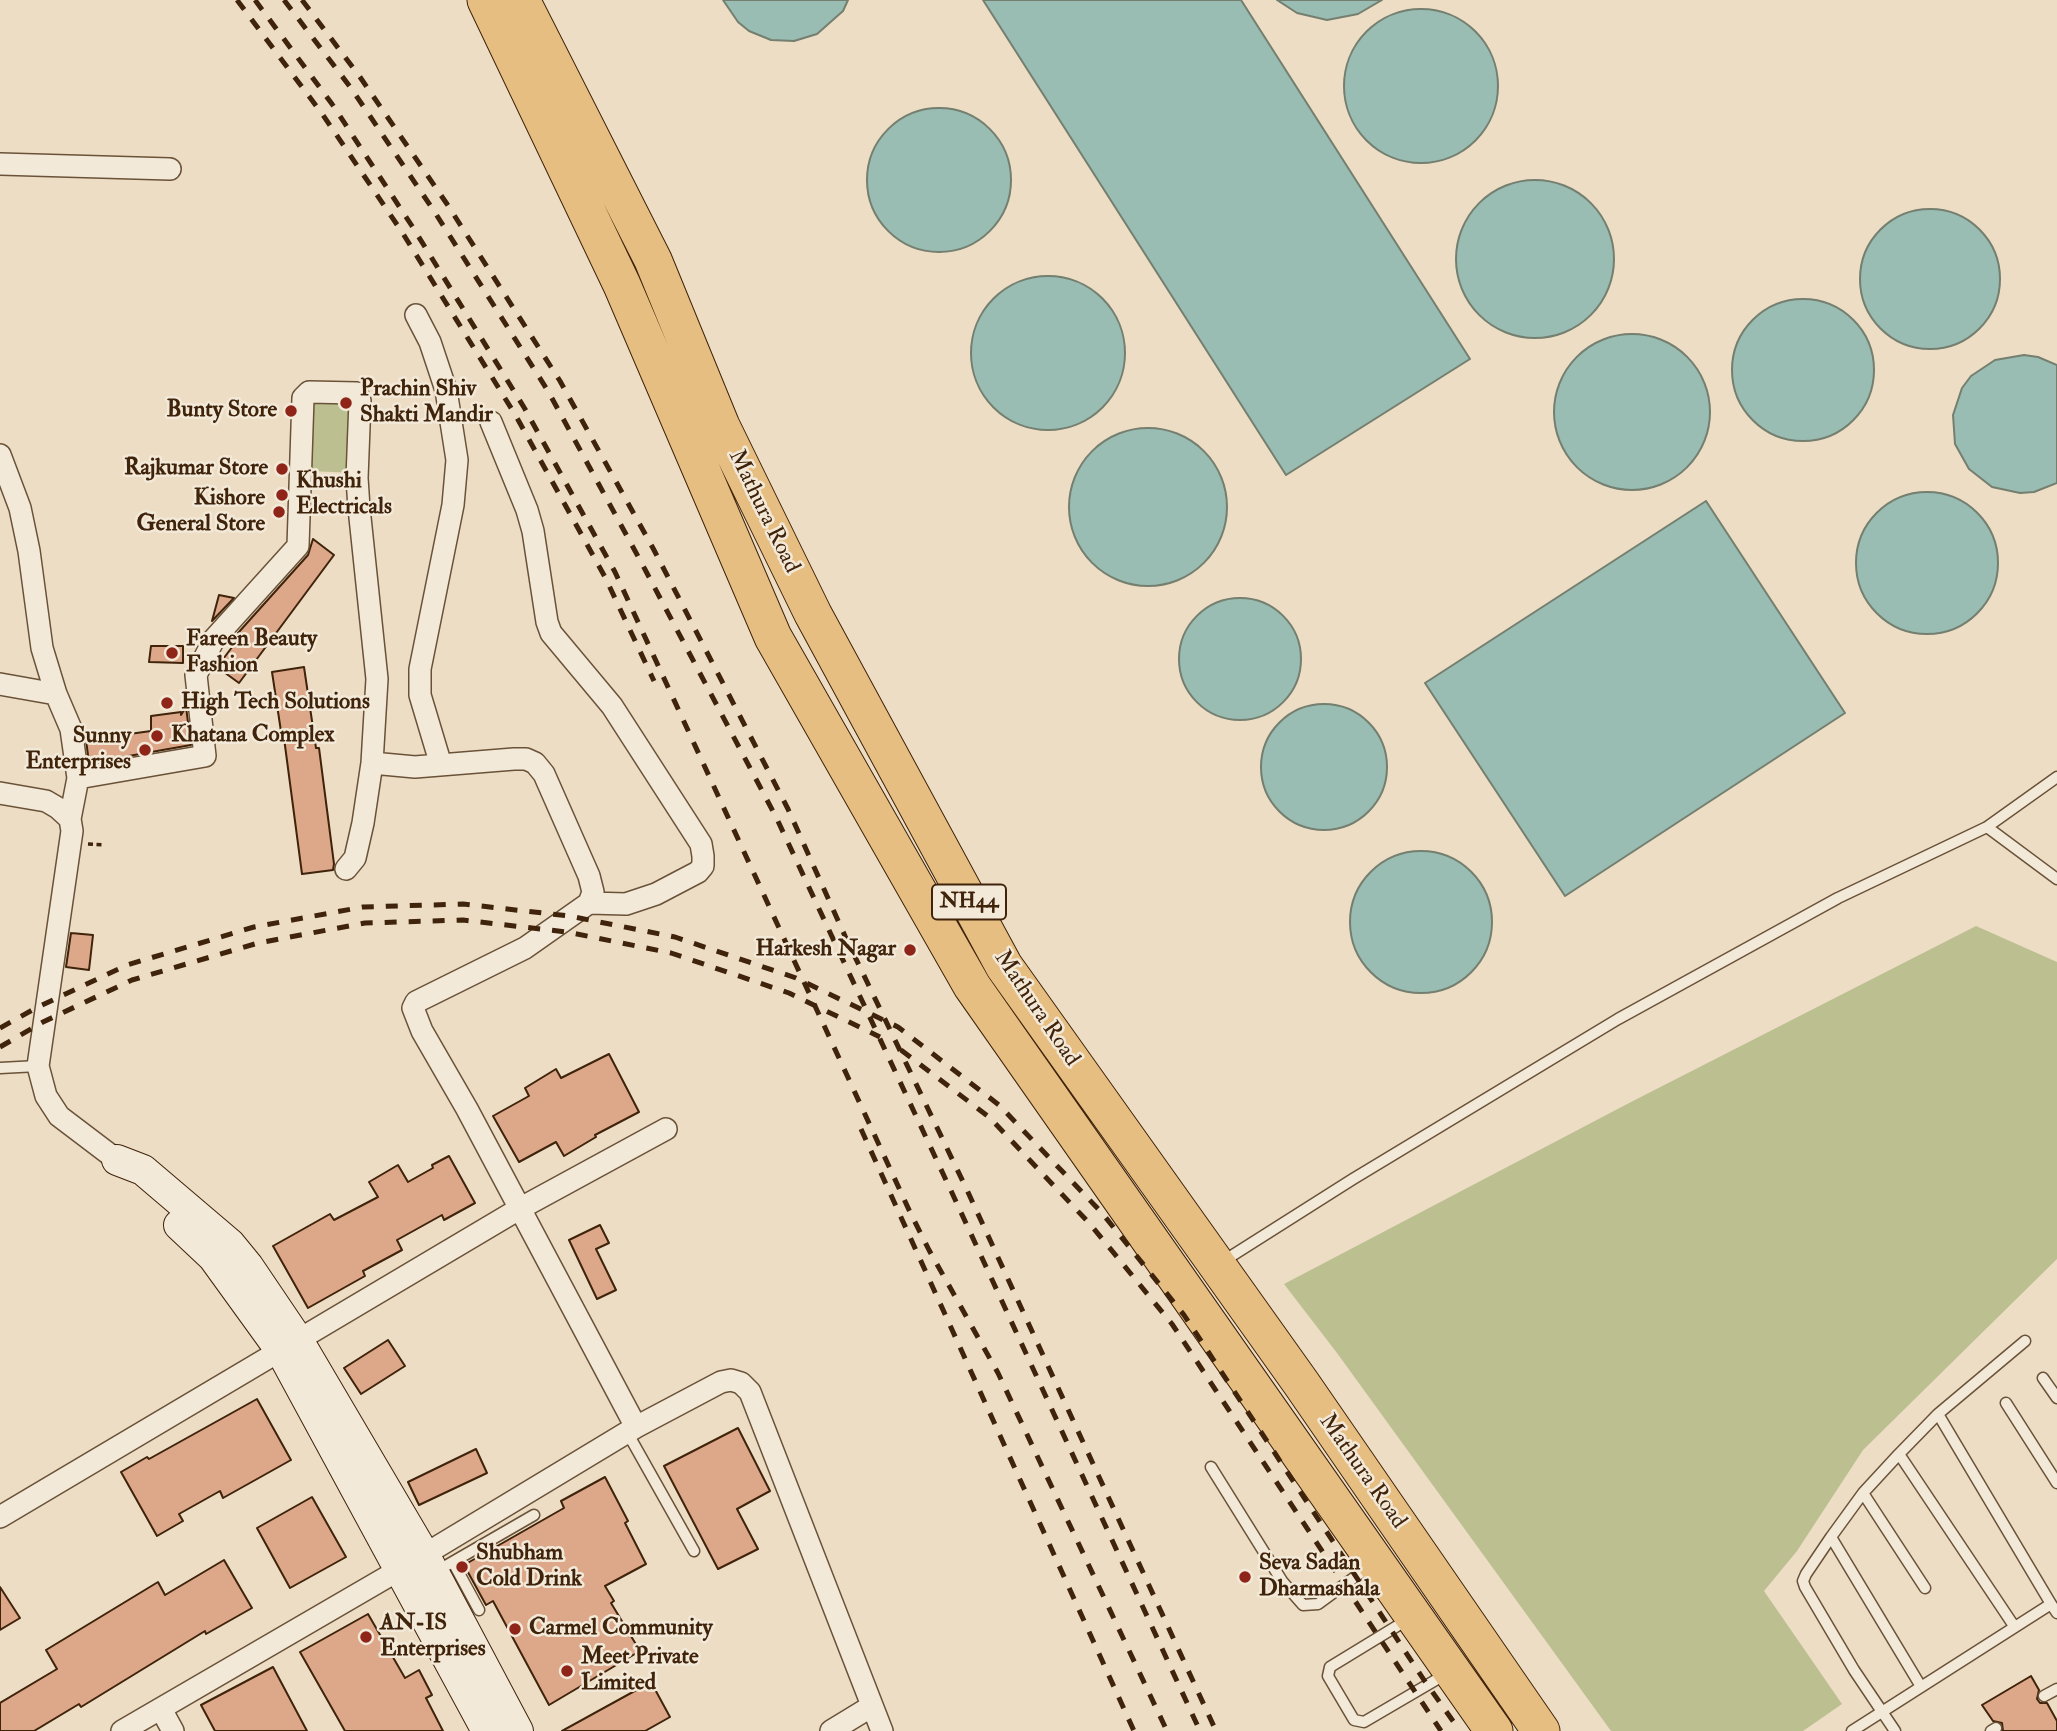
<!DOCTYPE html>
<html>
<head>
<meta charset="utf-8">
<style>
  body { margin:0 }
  canvas { display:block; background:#ecddc4 }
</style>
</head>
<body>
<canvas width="2057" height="1731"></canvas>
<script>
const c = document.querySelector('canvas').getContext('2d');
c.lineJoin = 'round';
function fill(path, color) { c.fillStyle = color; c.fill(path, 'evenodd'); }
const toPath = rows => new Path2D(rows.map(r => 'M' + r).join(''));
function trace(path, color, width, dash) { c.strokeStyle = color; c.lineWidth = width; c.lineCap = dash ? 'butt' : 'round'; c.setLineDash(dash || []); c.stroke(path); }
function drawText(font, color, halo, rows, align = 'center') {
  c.font = font + ' "IM FELL Double Pica",serif'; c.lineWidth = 5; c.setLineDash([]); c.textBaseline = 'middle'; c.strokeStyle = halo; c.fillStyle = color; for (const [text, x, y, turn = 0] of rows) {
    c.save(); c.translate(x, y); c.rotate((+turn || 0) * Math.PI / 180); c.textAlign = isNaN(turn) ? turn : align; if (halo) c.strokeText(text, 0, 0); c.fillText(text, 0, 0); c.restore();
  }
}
const green = toPath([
  [314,401,350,401,357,473,308,471],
  [1976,926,2057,962,2057,1259,1863,1450,1797,1551,1764,1591,1842,1704,1803,1731,1611,1731,1337,1353,1284,1284,1631,1102]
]);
const water = toPath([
  [723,0,848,0,843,11,817,34,794,41,771,40,749,31,738,22,723,0],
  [983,0,1241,0,1470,359,1286,475,983,0],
  [1277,0,1382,0,1358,14,1327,20,1297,13,1277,0],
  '1344 86a77 77 0 1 1 154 0a77 77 0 1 1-154 0Z',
  '867 180a72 72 0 1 1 144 0a72 72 0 1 1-144 0Z',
  '1456 259a79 79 0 1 1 158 0a79 79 0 1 1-158 0Z',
  '1860 279a70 70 0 1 1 140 0a70 70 0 1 1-140 0Z',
  '971 353a77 77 0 1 1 154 0a77 77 0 1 1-154 0Z',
  '1732 370a71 71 0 1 1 142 0a71 71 0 1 1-142 0Z',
  '1554 412a78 78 0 1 1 156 0a78 78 0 1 1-156 0Z',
  [2024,355,2038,357,2057,365,2057,483,2034,492,2020,493,1992,487,1969,469,1955,444,1953,415,1962,388,1971,376,1995,360,2024,355],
  '1069 507a79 79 0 1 1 158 0a79 79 0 1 1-158 0Z',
  '1856 563a71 71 0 1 1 142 0a71 71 0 1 1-142 0Z',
  [1706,501,1845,713,1565,896,1425,683,1706,501],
  '1179 659a61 61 0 1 1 122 0a61 61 0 1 1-122 0Z',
  '1261 767a63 63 0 1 1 126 0a63 63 0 1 1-126 0Z',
  '1350 922a71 71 0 1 1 142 0a71 71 0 1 1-142 0Z'
]);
const building = toPath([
  [313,539,334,555,239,683,217,667,242,634,238,633,308,555,313,539],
  [219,595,234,598,212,621,219,595],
  [151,646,183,646,183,663,149,662,151,646],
  [304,667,316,748,319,748,334,864,333,870,302,874,284,738,282,738,272,672,304,667],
  [186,707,191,745,89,763,86,740,151,731,151,716,181,712,181,715,186,707],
  [71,933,93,935,89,970,66,967,71,933],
  [609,1054,639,1112,595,1135,596,1137,564,1156,556,1142,519,1162,493,1116,529,1096,525,1088,556,1069,561,1078,609,1054],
  [449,1156,475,1203,444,1220,442,1215,397,1240,402,1250,363,1271,365,1276,308,1308,273,1246,330,1214,334,1220,378,1197,369,1182,398,1165,408,1182,433,1168,432,1165,449,1156],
  [600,1225,609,1243,596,1249,616,1290,597,1299,569,1240,600,1225],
  [388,1340,405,1366,361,1394,344,1368,388,1340],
  [257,1399,291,1460,223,1498,220,1491,179,1514,183,1521,157,1536,121,1472,147,1457,149,1459,257,1399],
  [738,1428,770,1491,737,1509,758,1549,718,1569,664,1466,738,1428],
  [476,1449,487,1473,419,1505,408,1482,476,1449],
  [605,1477,628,1521,625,1523,646,1564,605,1586,614,1601,611,1603,640,1651,549,1705,493,1601,486,1605,464,1565,564,1508,561,1501,605,1477],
  [312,1497,346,1557,290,1588,257,1528,312,1497],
  [224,1560,252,1608,206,1634,205,1631,81,1707,79,1704,34,1731,0,1731,0,1703,57,1669,46,1650,158,1582,165,1595,224,1560],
  [0,1587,20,1618,0,1630,0,1587],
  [368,1614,405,1678,419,1670,432,1695,426,1698,443,1731,345,1731,300,1652,368,1614],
  [273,1667,307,1731,215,1731,201,1705,273,1667],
  [2031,1676,2039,1690,2037,1699,2040,1703,2047,1703,2057,1721,2057,1731,2003,1731,2002,1723,1993,1721,1982,1705,2031,1676],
  [651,1682,670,1717,645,1731,562,1731,651,1682]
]);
const path = toPath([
  [88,844,104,845]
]);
const lane = toPath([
  [1987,827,2057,879],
  [0,1068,38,1066],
  [1222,1262,1353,1179,1618,1019,1838,898,1987,827,2057,777],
  [2043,1378,2057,1398],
  [2006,1403,2057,1483],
  [1938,1414,2025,1341],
  [627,1432,694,1551],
  [1899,1454,1938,1414,2051,1604],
  [1211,1467,1282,1581,1303,1605,1318,1604,1370,1566],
  [1863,1493,1899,1454,2014,1626],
  [1831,1537,1863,1493,1925,1588],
  [453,1562,479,1610],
  [437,1571,534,1515],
  [1407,1620,1330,1667,1328,1676,1354,1720,1364,1722,1446,1674],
  [2044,1696,2057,1689],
  [1852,1731,2051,1604,2057,1613],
  [1895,1731,1854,1670,1805,1587,1803,1581,1806,1574,1831,1537,1920,1685],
  [1991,1731,1996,1728]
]);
const street = toPath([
  [0,164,170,169],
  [416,315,430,342,446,390,457,460,453,505,420,669,420,695,441,765],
  [491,422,527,510,533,531,547,622,551,633,612,706,701,844,703,856,703,866,698,872,656,894,626,904,589,903],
  [0,455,20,508,29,551,42,648,56,694,71,729,78,778,70,819],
  [0,684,56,694],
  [372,763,415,767,514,759,526,759,535,763,544,774,589,876,593,892,589,903,525,948,416,1002,413,1008,422,1031,467,1109,636,1427],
  [78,778,205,756,196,675,214,639,298,546,303,398,309,392,357,393,360,401,357,478,359,508,377,679,372,763,363,823,355,858,346,869],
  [0,793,46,801,58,808,70,819,72,831,38,1066,46,1096,59,1116,117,1160],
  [0,1517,519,1209,666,1129],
  [161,1709,173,1731],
  [122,1731,399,1570,636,1427,721,1382,731,1380,741,1383,750,1392,882,1731],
  [831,1731,872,1706]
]);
const secondary = toPath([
  [117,1160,143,1170,230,1244,248,1266,298,1340,424,1554,518,1731],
  [179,1225,213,1257,281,1351,487,1731]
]);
const highway = toPath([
  [486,0,622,285,773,637,972,986,1494,1731],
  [521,0,653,260,721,426,813,614,1004,966,1301,1383,1541,1731]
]);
const rail = toPath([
  [237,0,323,115,402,232,516,416,605,577,654,681],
  [255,0,332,104,412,226,525,409,615,572,910,1212,929,1250,998,1373,1167,1731],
  [284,0,351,88,434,211,548,391,640,560,776,817,953,1195,1200,1731],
  [302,0,360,77,447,204,560,381,654,550,788,809,845,936,967,1190,1216,1731],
  [0,1028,36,1008,127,965,254,927,363,907,463,904,569,916,675,937,796,978,898,1027,999,1105,1102,1213,1184,1315,1424,1680,1460,1731],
  [0,1047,43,1022,132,980,258,943,365,923,463,920,567,932,671,953,789,993,880,1037],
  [901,1050,989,1117,1090,1224,1172,1324,1441,1731],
  [861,1129,1134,1731]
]);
const markers = [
  [346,403,7,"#8f2418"],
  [291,411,7,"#8f2418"],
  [282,469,7,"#8f2418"],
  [282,495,7,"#8f2418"],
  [279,512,7,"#8f2418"],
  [172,653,7,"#8f2418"],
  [167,703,7,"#8f2418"],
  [157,736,7,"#8f2418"],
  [145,750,7,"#8f2418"],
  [910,950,7,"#8f2418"],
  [462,1567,7,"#8f2418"],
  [1245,1577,7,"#8f2418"],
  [515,1629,7,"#8f2418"],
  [366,1637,7,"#8f2418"],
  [567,1671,7,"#8f2418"]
];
const shields = [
  [969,902,74]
];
const shieldNames = [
  ["NH44",969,902]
];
const poiNames = [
  ["Prachin Shiv",360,390],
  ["Shakti Mandir",360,416],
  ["Bunty Store",277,411,"right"],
  ["Rajkumar Store",268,469,"right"],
  ["Khushi",296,482],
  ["Electricals",296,508],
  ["Kishore",265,499,"right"],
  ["General Store",265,525,"right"],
  ["Fareen Beauty",186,640],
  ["Fashion",186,666],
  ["High Tech Solutions",181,703],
  ["Khatana Complex",171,736],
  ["Sunny",131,737,"right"],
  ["Enterprises",131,763,"right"],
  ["Harkesh Nagar",896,950,"right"],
  ["Shubham",476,1554],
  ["Cold Drink",476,1580],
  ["Seva Sadan",1259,1564],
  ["Dharmashala",1259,1590],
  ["AN-IS",380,1624],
  ["Enterprises",380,1650],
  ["Carmel Community",529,1629],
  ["Meet Private",581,1658],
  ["Limited",581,1684]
];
const streetNames = [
  ["Mathura Road",763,512,64],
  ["Mathura Road",1036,1009,56],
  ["Mathura Road",1362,1472,55]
];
fill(green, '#bcc091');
fill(water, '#99bcb3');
trace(water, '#757f6f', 2);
fill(building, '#dda889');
trace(building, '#3f230a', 2);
trace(lane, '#6a5238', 13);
trace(street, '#6a5238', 24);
trace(secondary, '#3f230a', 32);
trace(highway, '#3f230a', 39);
trace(path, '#3f230a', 3.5, [5, 3.5]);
trace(lane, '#f3e9d9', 10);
trace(street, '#f3e9d9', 21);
trace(secondary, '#f3e9d9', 30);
trace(highway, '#e6be82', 37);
trace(rail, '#3f230a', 5, [12, 12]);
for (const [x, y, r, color] of markers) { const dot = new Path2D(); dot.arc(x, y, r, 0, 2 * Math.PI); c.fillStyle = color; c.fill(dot); trace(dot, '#f3e9d9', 2.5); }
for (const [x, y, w] of shields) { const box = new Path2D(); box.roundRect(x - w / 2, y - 17.5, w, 35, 5); c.fillStyle = '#f3e9d9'; c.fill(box); trace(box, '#3f230a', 2); }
drawText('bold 21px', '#3f230a', null, shieldNames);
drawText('bold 23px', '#3f230a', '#f3e9d9', poiNames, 'left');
drawText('23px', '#3f230a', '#f3e9d9', streetNames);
</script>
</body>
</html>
